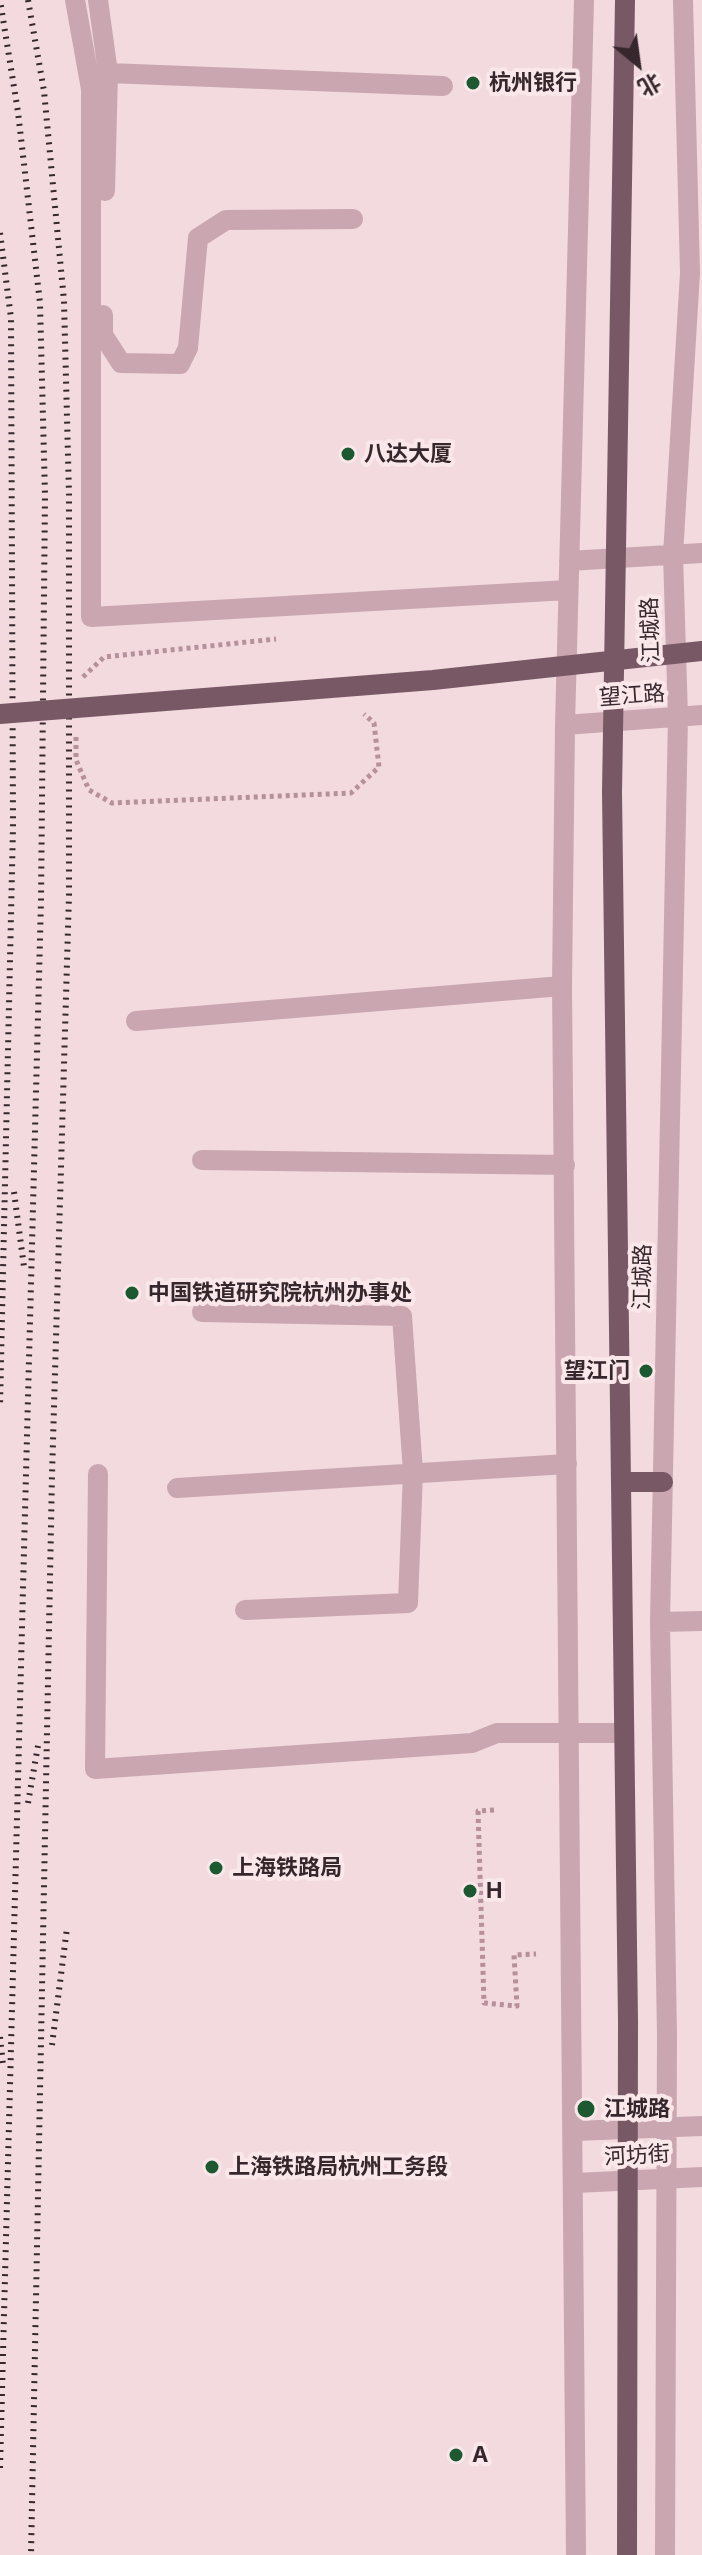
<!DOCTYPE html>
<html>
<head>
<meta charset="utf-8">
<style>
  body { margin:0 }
  #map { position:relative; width:702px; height:2555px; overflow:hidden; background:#f2dadf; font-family:Inter,"Noto Sans SC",sans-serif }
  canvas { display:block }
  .north { position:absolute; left:598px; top:24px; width:80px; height:80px; -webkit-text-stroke:6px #fae7ea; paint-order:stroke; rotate:151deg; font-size:22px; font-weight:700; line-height:32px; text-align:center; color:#36272d }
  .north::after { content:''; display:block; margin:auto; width:28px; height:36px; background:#36272d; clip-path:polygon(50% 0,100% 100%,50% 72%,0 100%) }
</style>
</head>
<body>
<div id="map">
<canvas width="702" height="2555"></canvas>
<div class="north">北</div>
</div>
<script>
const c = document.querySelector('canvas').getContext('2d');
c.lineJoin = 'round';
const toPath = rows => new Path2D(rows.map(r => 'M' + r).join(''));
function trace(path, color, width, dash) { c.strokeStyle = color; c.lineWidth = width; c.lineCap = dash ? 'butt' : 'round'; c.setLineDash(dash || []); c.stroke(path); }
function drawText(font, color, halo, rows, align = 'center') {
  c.font = font + ' Inter,"Noto Sans SC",sans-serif'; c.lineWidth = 8; c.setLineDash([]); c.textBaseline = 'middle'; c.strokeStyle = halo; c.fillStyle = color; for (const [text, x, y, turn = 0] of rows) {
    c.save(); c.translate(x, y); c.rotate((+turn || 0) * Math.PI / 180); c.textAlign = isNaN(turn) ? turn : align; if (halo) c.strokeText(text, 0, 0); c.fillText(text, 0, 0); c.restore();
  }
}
const path = toPath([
  [83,677,104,657,276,639],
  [76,737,76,760,89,790,112,803,351,793,379,767,374,723,364,714],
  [494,1810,478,1811,484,2003,517,2006,514,1955,536,1954]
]);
const minor = toPath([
  [75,0,91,89,91,617,568,590],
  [98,0,108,73],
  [105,191,108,73,443,86],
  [103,315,103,335,121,363,180,364,188,348,198,238,226,220,353,219],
  [569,561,702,553],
  [565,725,702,715],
  [136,1021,562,986],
  [202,1160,565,1165],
  [202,1312,402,1316,413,1472,408,1603,245,1610],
  [98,1474,95,1769,472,1743,497,1733,624,1733],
  [177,1488,567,1464],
  [660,1622,702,1621],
  [575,2131,702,2126],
  [575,2183,702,2177],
  [576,2555,562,986,565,725,584,0],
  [665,2555,667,2036,660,1622,678,717,673,555,690,273,683,0]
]);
const major = toPath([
  [625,0,612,792,628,2021,627,2555],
  [622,1482,663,1482]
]);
const rail = toPath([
  [28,0,44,91,64,301,69,495,69,894,52,1475,31,2555],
  [0,233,11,318,13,826,0,1406],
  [14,1192,24,1267],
  [28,1803,39,1740],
  [0,2037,3,2065],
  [52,2045,67,1928],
  [0,2468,41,901,45,495,40,303,18,112,0,0]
]);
const majorBridge = toPath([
  [0,714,433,680,702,651]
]);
const markers = [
  [473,83,8,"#1c5931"],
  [348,454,8,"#1c5931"],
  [132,1293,8,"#1c5931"],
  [646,1371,8,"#1c5931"],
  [216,1868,8,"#1c5931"],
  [470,1891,8,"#1c5931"],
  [586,2109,10,"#1c5931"],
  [212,2167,8,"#1c5931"],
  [456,2455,8,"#1c5931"]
];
const poiNames = [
  ["杭州银行",489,83],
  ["八达大厦",364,454],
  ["中国铁道研究院杭州办事处",148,1293],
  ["望江门",630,1371,"right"],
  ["上海铁路局",232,1868],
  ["H",486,1891],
  ["江城路",604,2109],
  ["上海铁路局杭州工务段",228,2167],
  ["A",472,2455]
];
const streetNames = [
  ["江城路",651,630,-92],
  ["望江路",632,696,-4],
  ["江城路",643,1277,-89],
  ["河坊街",637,2156,-3]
];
trace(path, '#b6909b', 5, [4, 4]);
trace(minor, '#caa6b0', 20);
trace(major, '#795865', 20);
trace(rail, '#36272d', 6, [2, 6]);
trace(majorBridge, '#795865', 20);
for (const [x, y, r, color] of markers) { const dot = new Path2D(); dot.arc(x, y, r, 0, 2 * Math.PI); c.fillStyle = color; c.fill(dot); trace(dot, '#fae7ea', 3); }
drawText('bold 22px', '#36272d', '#fae7ea', poiNames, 'left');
drawText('22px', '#36272d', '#fae7ea', streetNames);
</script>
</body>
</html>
